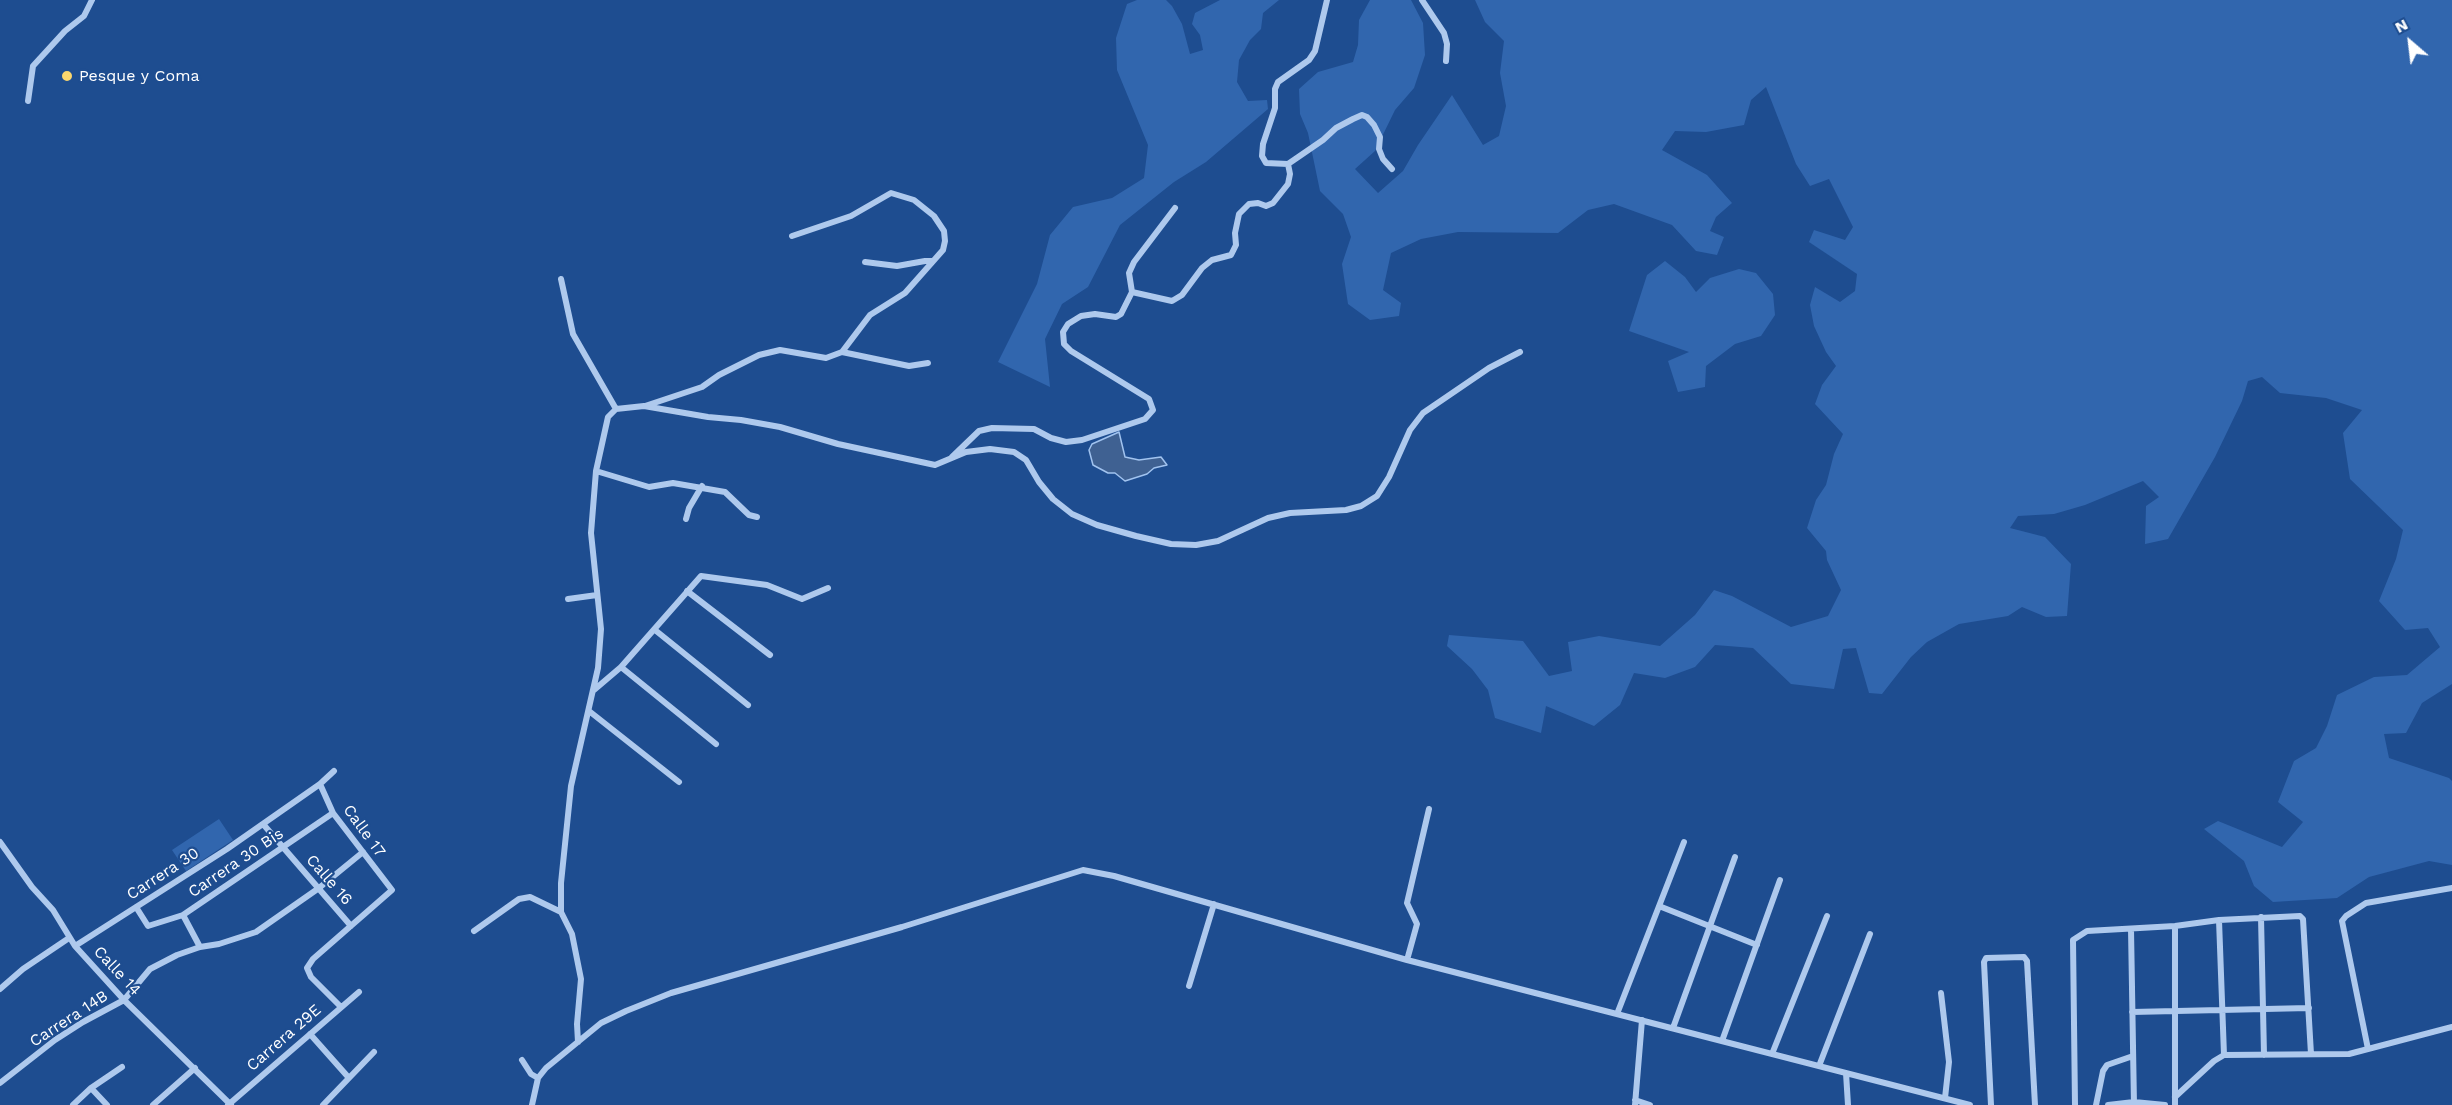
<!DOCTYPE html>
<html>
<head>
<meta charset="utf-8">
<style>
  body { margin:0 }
  #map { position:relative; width:2452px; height:1105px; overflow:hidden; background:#1e4d90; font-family:"Work Sans",sans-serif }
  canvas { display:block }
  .north { position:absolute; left:2380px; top:12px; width:60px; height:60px; -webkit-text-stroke:4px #1e4d90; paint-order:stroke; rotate:332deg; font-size:16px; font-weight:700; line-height:24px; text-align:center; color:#fff }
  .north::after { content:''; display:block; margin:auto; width:21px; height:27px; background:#fff; clip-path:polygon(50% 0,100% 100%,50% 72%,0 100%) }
</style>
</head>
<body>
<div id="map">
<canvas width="2452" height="1105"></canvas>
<div class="north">N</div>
</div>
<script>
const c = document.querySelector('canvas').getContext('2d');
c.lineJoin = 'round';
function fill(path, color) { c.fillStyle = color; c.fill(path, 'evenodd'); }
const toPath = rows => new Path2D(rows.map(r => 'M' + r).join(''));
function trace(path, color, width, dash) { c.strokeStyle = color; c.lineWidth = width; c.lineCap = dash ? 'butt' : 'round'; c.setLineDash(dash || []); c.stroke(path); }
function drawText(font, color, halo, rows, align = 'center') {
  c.font = font + ' "Work Sans",sans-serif'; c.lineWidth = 4.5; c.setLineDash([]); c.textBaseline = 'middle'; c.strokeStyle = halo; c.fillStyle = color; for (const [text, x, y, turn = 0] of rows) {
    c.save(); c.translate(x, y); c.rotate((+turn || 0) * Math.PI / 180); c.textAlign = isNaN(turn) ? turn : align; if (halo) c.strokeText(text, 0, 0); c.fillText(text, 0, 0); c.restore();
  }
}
const green = toPath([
  [1137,0,1166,0,1172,6,1182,24,1190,54,1203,50,1200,35,1192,24,1195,13,1220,0,1279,0,1263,13,1261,29,1250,40,1239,60,1237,82,1248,101,1267,100,1268,109,1206,162,1174,182,1120,225,1088,287,1062,304,1045,339,1050,387,998,362,1037,284,1050,235,1073,207,1112,198,1144,178,1148,145,1117,70,1116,38,1127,4],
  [1370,0,1411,0,1423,23,1425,55,1414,88,1395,110,1375,151,1355,169,1378,193,1403,171,1418,145,1452,95,1483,145,1499,136,1506,106,1500,73,1504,41,1485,22,1475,0,2452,0,2452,684,2422,703,2406,733,2384,734,2389,758,2449,778,2452,781,2452,865,2429,861,2369,877,2337,898,2273,902,2254,886,2244,861,2204,829,2218,821,2282,847,2303,822,2278,802,2294,761,2316,748,2327,726,2337,695,2374,677,2407,675,2440,647,2428,628,2405,630,2379,601,2396,559,2403,530,2350,479,2343,433,2362,410,2326,398,2280,393,2262,377,2248,381,2242,401,2215,457,2168,539,2145,544,2146,506,2159,497,2143,481,2085,505,2054,514,2018,516,2010,528,2045,537,2071,564,2067,616,2046,617,2022,607,2008,616,1959,624,1927,642,1911,657,1882,694,1869,693,1856,648,1843,649,1834,689,1791,684,1753,648,1715,645,1695,667,1665,678,1634,673,1620,705,1594,726,1546,706,1541,733,1495,718,1488,690,1472,669,1447,646,1449,635,1523,641,1549,676,1572,671,1568,642,1599,636,1660,646,1695,615,1714,590,1732,596,1791,627,1828,616,1841,590,1827,560,1826,551,1807,528,1816,500,1826,485,1834,454,1843,434,1815,404,1822,385,1836,366,1826,352,1814,326,1810,305,1815,287,1840,302,1855,291,1857,274,1809,242,1814,230,1845,240,1853,227,1829,179,1810,186,1796,164,1766,87,1751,100,1744,125,1706,132,1675,131,1662,150,1707,175,1732,203,1716,217,1710,231,1724,237,1717,255,1696,251,1672,225,1614,204,1588,210,1558,233,1458,232,1421,239,1391,253,1383,290,1401,303,1399,316,1370,320,1348,304,1342,264,1351,237,1343,214,1320,191,1308,133,1300,114,1299,89,1318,72,1353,62,1358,45,1359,20],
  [1665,261,1685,277,1696,292,1710,278,1739,269,1756,273,1773,294,1775,315,1761,336,1735,344,1706,366,1705,387,1678,392,1668,361,1689,352,1629,331,1647,275],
  [219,819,233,840,186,871,172,850]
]);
const water = toPath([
  [1119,432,1125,457,1139,460,1161,457,1167,465,1154,468,1147,474,1125,481,1115,473,1108,473,1093,465,1089,450,1092,444,1119,432]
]);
const street = toPath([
  [1422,0,1444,33,1447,44,1446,61],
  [28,101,33,66,65,31,84,16,92,0],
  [1288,164,1266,163,1262,156,1263,144,1275,108,1275,89,1278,82,1309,60,1315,51,1327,0],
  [865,262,897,266,925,261,933,261],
  [561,279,573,334,616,409],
  [1132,292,1172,301,1182,295,1202,268,1212,260,1231,255,1236,245,1235,233,1239,214,1249,204,1258,203,1266,206,1273,203,1288,184,1290,174,1288,164,1323,140,1336,128,1353,119,1362,115,1367,117,1374,125,1380,137,1379,149,1383,159,1392,169],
  [842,352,909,366,928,363],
  [645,406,702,387,719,375,759,355,780,350,826,358,842,352,870,315,905,293,943,250,945,241,944,231,934,216,914,200,891,193,851,216,792,236],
  [952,457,979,431,992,428,1034,429,1051,438,1066,442,1082,440,1145,419,1153,410,1149,399,1071,351,1064,344,1063,332,1068,324,1081,316,1095,314,1116,317,1121,314,1132,292,1129,273,1134,262,1175,208],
  [596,471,649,487,673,483,725,492,749,515,757,517],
  [686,519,689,508,702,486],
  [687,591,770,655],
  [568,599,597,595],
  [655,630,748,705],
  [621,667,716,744],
  [594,690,621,667,701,576,767,585,802,599,828,588],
  [589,711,679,782],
  [320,784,333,813,392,890,313,959,307,968,311,977,341,1007],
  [263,824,351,926],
  [0,842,32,887,53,910,75,946,124,1000,231,1105],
  [1659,906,1757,945],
  [136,907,148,926,183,915,333,813],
  [183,915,200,947],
  [2261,917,2264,1055],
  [2219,920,2224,1055],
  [2175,926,2175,1105],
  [2131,929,2134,1105],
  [474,931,519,899,530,897,561,912],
  [75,946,227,849,320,784,334,771],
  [1407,960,1417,924,1407,903,1429,809],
  [1189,986,1214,904],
  [0,989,23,969,69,938],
  [1941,993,1949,1062,1945,1098],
  [2132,1012,2309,1008],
  [1617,1014,1684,842],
  [1673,1028,1735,857],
  [310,1034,349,1078],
  [1722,1041,1780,880],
  [578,1042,577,1024,581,979,572,934,561,912,561,883,571,786,598,668,601,629,591,533,596,471,608,417,616,409,644,406,708,417,741,420,780,427,838,444,935,465,966,452,990,449,1014,452,1026,460,1039,482,1053,499,1072,514,1097,525,1136,536,1171,544,1196,545,1218,541,1268,518,1290,513,1346,510,1361,506,1377,496,1389,477,1410,430,1423,413,1489,368,1520,352],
  [2368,1049,2342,921,2346,916,2366,903,2452,888],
  [1772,1054,1827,916],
  [522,1060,531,1074,538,1078],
  [1819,1066,1870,934],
  [1846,1073,1848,1105],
  [0,1083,55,1040,83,1022,124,1000,150,969,177,955,200,947,219,944,256,932,319,888,363,852],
  [91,1088,107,1105],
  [2175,1097,2214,1061,2224,1055,2349,1054,2452,1027],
  [1635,1100,1650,1105],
  [73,1105,91,1088,122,1067],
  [153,1105,195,1068],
  [228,1105,359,992],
  [323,1105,374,1052],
  [532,1105,538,1078,546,1068,601,1023,626,1011,671,993,902,927,1083,870,1114,876,1407,960,1970,1105],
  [1635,1105,1642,1020],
  [1991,1105,1984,962,1986,958,2024,957,2027,961,2035,1105],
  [2075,1105,2073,940,2087,931,2175,926,2219,920,2300,916,2303,919,2311,1054],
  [2096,1105,2103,1071,2107,1065,2133,1056],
  [2108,1105,2134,1102,2165,1105]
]);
const markers = [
  [67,76,6,"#fcd76d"]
];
const poiNames = [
  ["Pesque y Coma",79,76]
];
const streetNames = [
  ["Calle 17",364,831,54],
  ["Carrera 30 Bis",236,863,-34],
  ["Carrera 30",163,874,-33],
  ["Calle 16",329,880,49],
  ["Calle 14",117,971,47],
  ["Carrera 14B",69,1019,-33],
  ["Carrera 29E",284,1038,-41]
];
fill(green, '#3166ae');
fill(water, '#3f6192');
trace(water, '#a1c3ef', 1.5);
trace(street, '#aec9ed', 6);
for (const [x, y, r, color] of markers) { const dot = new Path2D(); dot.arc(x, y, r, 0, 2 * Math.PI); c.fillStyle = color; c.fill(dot); trace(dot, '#1e4d90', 2); }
drawText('16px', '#fff', '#1e4d90', poiNames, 'left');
drawText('16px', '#fff', '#1e4d90', streetNames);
</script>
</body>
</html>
